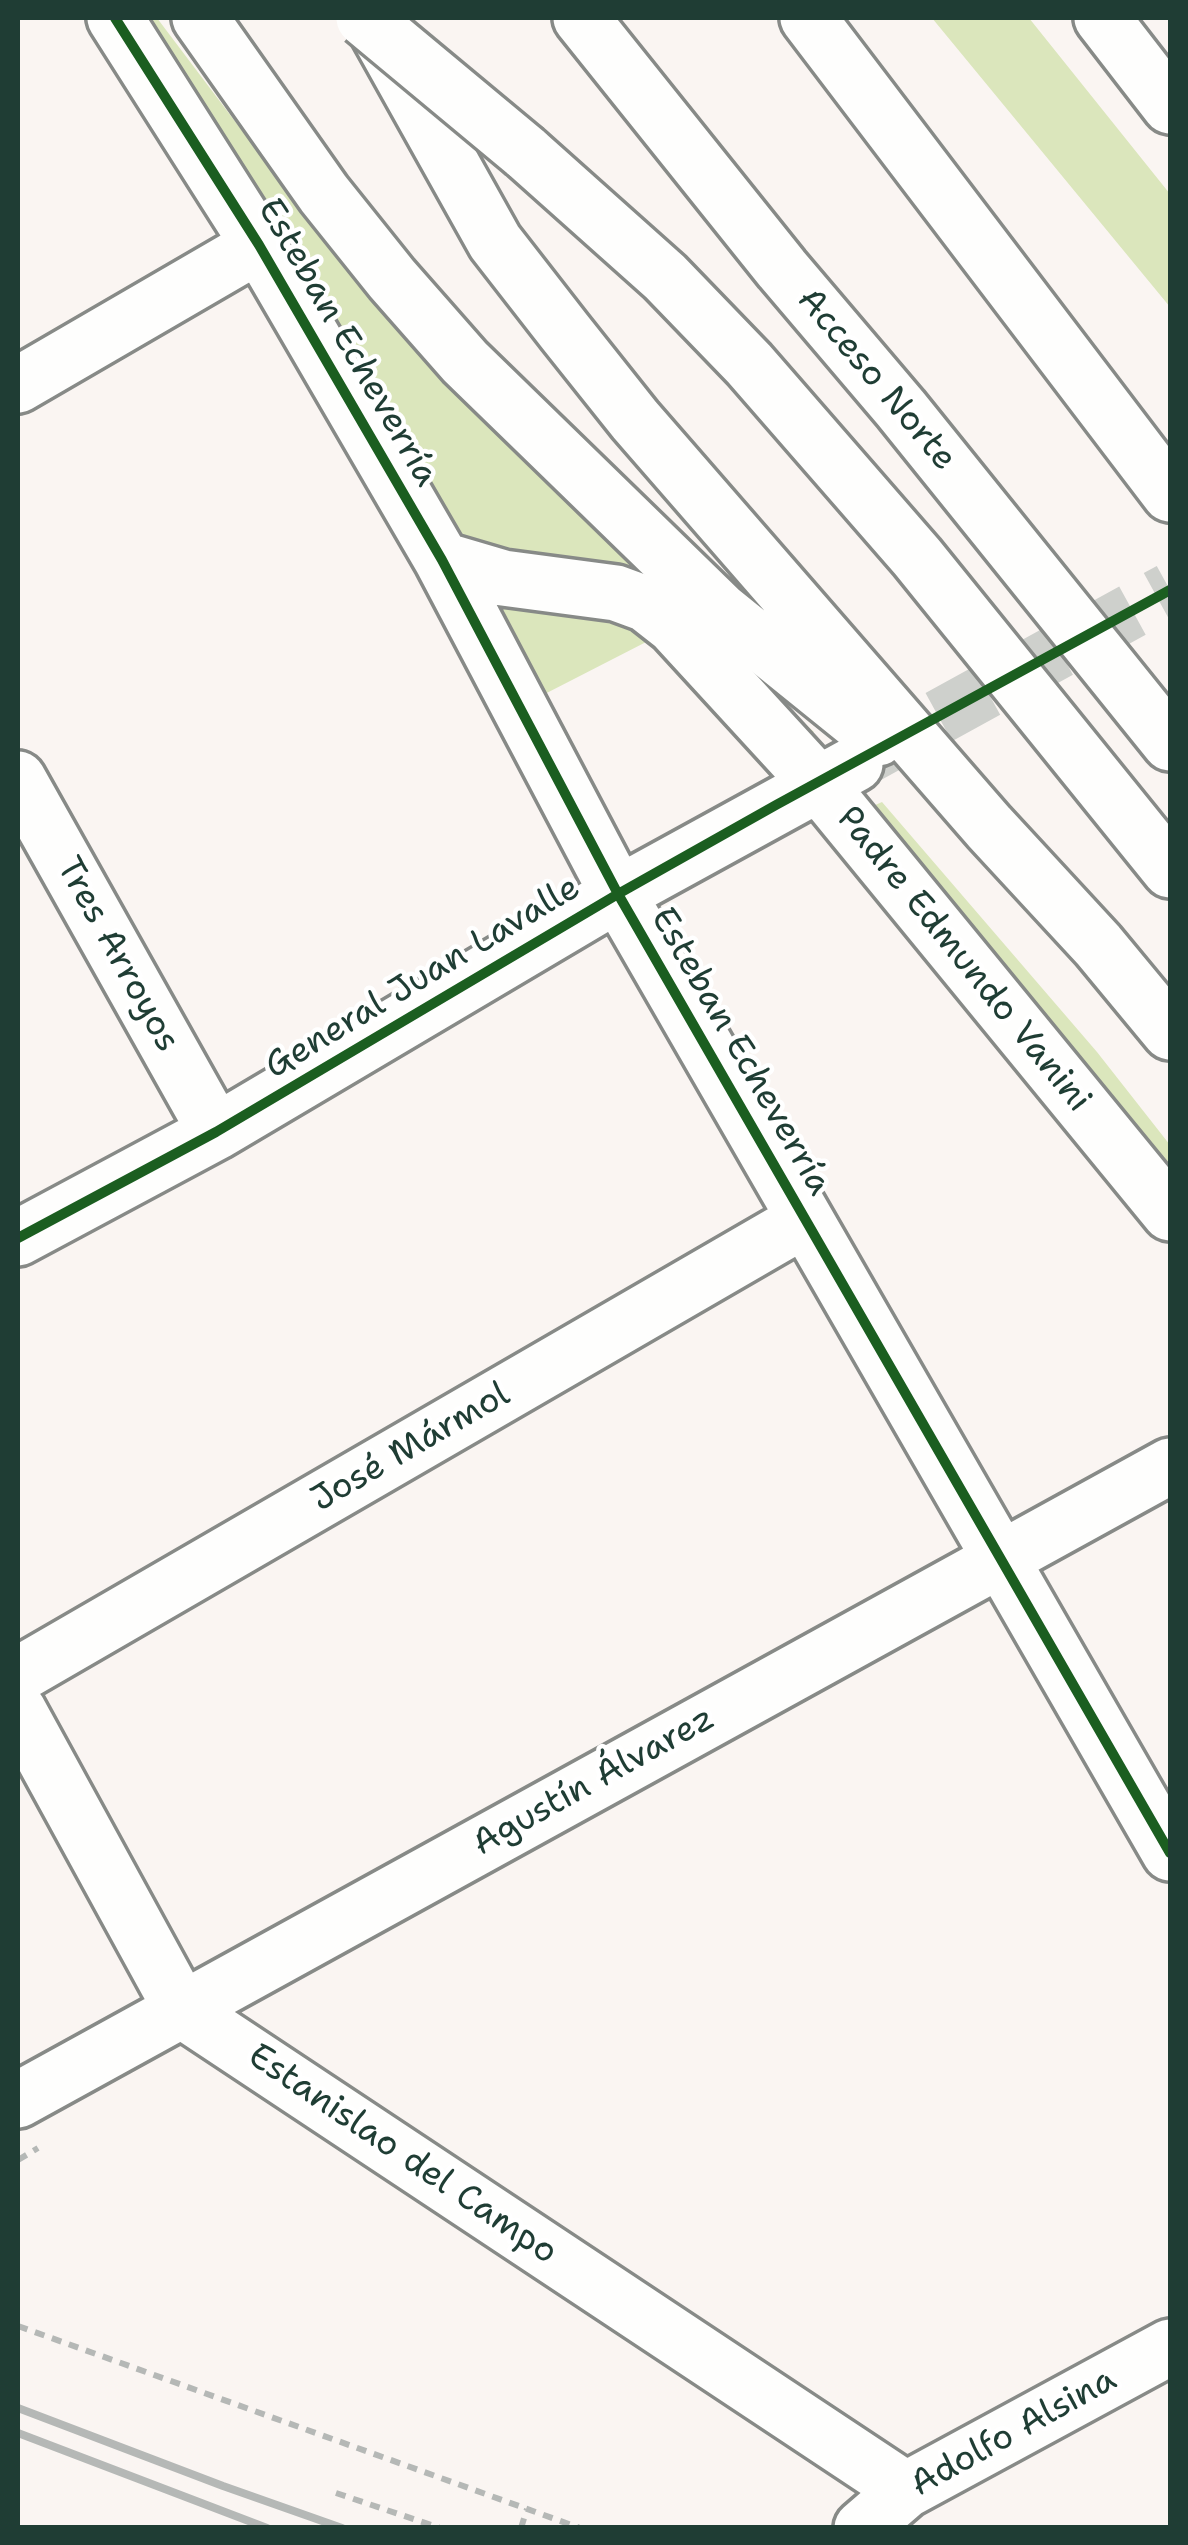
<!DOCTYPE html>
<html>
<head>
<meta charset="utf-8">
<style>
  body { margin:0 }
  #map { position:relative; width:1188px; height:2545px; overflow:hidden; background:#faf5f2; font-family:"Shantell Sans",sans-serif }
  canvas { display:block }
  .frame { position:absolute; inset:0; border:20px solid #1f3d34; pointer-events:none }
</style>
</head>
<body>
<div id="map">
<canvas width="1188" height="2545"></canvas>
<div class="frame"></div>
</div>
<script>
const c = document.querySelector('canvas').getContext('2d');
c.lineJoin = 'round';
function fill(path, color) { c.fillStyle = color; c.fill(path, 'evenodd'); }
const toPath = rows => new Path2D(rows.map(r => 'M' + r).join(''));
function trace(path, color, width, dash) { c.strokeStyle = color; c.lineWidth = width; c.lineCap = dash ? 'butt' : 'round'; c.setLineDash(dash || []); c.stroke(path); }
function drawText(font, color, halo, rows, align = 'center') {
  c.font = font + ' "Shantell Sans",sans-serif'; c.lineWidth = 9; c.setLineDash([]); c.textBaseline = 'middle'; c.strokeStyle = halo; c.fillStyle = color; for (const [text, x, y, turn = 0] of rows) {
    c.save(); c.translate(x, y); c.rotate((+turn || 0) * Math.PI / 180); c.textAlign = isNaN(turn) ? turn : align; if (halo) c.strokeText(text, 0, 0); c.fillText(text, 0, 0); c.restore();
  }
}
const green = toPath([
  [138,18,157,18,271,169,403,337,668,598,814,732,792,741,685,621,464,555],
  [932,18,1029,18,1170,194,1170,307],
  [481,597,626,615,650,640,535,699],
  [882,802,1097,1052,1170,1145,1170,1181,862,811]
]);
const minorTunnel = toPath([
  [866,757,1170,590]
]);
const path = toPath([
  [18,2160,38,2148],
  [18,2326,580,2528],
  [336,2493,440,2528],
  [521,2528,527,2509]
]);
const minor = toPath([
  [115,18,259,245,442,560,618,894,1170,1853],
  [1102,18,1170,106],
  [18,385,259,245],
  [442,560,503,578,616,593,646,604,674,626,817,782,1170,1213],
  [18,779,216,1132],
  [18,1238,216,1132,618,894,855,764],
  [18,1675,804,1220],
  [18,1710,182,2010,906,2490],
  [18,2100,1170,1466],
  [862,2528,906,2490,1170,2347]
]);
const highway = toPath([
  [200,18,324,194,392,279,465,362,721,611,878,738],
  [581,18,782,269,901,409,1170,743],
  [808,18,1170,494],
  [376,29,495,242,565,332,635,420,989,827,1098,945,1170,1032],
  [525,152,665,277,749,364,917,557,1170,870]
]);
const rail = toPath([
  [18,2408,223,2486,342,2528],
  [18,2433,267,2528]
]);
const highwayBridge = toPath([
  [364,18,525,152]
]);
const cycleway = toPath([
  [115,18,259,245,442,560,618,894,1170,1853],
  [18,1238,216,1132,618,894,776,805,1170,590]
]);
const streetNames = [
  ["Esteban Echeverría",347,343,60],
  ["Acceso Norte",876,380,50],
  ["Tres Arroyos",117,955,61],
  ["Padre Edmundo Vanini",963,960,51],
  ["General Juan Lavalle",423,978,-31],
  ["Esteban Echeverría",740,1052,60],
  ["José Mármol",411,1448,-30],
  ["Agustín Álvarez",594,1782,-29],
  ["Estanislao del Campo",402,2155,34],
  ["Adolfo Alsina",1014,2433,-29]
];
fill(green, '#dbe6bc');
trace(minorTunnel, '#ced0cc', 55, [55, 28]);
trace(minor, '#878a87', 62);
trace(highway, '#878a87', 62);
trace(path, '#b5b8b6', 6, [10, 8]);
trace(minor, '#fefefd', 55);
trace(highway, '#fefefd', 55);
trace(rail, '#b5b8b6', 8);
trace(highwayBridge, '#878a87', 62, []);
trace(highwayBridge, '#fefefd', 55);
trace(cycleway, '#1b5e20', 10);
drawText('35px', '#1f3d34', '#fff', streetNames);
</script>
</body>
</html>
